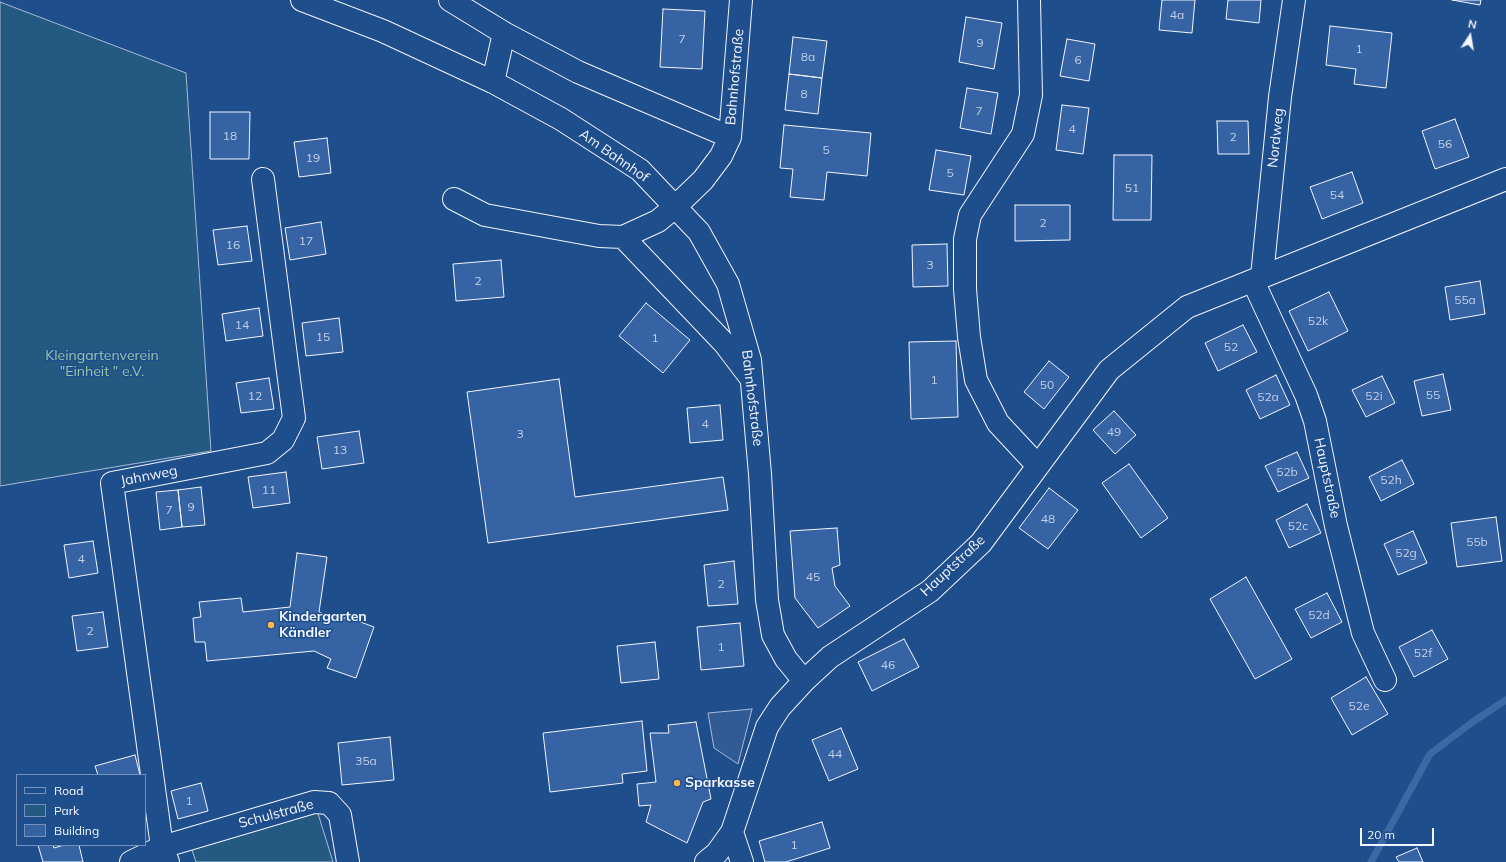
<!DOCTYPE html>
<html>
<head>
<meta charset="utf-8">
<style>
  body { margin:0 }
  #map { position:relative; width:1506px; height:862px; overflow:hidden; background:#1f4e8c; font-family:Mulish,sans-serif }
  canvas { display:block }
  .legend { position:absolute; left:16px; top:774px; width:130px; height:72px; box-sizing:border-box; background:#1f4e8c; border:1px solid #7391ba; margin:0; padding:5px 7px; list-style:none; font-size:12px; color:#f2f6ff }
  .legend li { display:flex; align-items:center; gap:8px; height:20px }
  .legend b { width:20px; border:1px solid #7391ba }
  .north { position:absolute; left:1450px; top:16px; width:40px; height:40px; -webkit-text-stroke:3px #1f4e8c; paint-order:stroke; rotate:12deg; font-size:11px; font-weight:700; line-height:16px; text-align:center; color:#f2f6ff }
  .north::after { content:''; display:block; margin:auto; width:14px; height:18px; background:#f2f6ff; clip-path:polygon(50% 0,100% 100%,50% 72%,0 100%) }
  .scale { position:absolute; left:1360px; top:828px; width:74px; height:18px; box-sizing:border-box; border:2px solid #f2f6ff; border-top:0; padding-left:5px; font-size:12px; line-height:14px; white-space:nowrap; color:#f2f6ff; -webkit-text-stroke:3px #1f4e8c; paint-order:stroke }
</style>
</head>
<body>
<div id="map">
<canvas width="1506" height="862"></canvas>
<ul class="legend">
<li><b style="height:5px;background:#1f4e8c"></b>Road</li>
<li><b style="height:11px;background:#245a82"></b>Park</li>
<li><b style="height:11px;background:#3563a3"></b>Building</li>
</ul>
<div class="north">N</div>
<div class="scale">20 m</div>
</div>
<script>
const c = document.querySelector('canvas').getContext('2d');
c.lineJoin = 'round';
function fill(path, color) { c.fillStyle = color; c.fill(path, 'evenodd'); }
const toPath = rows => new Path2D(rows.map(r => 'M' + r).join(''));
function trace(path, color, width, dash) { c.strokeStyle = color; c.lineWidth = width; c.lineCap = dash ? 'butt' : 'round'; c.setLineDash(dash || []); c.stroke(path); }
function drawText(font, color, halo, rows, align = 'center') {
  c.font = font + ' Mulish,sans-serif'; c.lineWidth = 3; c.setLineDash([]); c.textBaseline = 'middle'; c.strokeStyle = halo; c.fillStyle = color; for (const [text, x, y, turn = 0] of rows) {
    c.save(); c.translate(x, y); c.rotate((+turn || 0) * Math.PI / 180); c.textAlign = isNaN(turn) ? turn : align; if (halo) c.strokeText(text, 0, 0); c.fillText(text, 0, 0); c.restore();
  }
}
const green = toPath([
  [0,2,186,73,211,451,0,486,0,2],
  [316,807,333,862,196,862,190,844,316,807]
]);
const parking = toPath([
  [752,709,738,764,714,748,708,713,752,709]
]);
const stream = toPath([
  [1371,862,1430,754,1474,721,1506,700]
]);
const building = toPath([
  [1162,0,1195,0,1192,33,1159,30,1162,0],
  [1228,0,1261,0,1259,23,1226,19,1228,0],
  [1452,0,1481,0,1480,5,1452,0],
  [663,9,705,11,702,69,660,67,663,9],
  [966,17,1002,23,994,69,959,62,966,17],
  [1330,26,1392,33,1386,88,1354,84,1356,69,1326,65,1330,26],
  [793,37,827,41,822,78,789,74,793,37],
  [1067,39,1095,44,1089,81,1060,76,1067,39],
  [789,74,822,78,818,114,785,110,789,74],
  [967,88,998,93,991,134,960,128,967,88],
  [1062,105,1089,108,1083,154,1056,150,1062,105],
  [210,112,250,112,249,159,210,159,210,112],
  [1455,119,1469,157,1435,169,1422,131,1455,119],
  [1217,121,1248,121,1249,154,1218,154,1217,121],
  [784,125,871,133,867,176,827,172,824,200,790,197,793,169,780,168,784,125],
  [327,138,331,173,299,177,294,142,327,138],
  [936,150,971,156,964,195,929,190,936,150],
  [1114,155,1152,155,1151,220,1113,220,1114,155],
  [1352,172,1363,203,1322,219,1310,187,1352,172],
  [1015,205,1070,205,1070,240,1015,241,1015,205],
  [321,222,326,254,290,260,285,228,321,222],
  [247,226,252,261,218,265,213,230,247,226],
  [947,244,948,286,913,287,912,245,947,244],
  [501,260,504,297,456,301,453,264,501,260],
  [1480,281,1485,314,1450,320,1445,287,1480,281],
  [1329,292,1348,331,1308,351,1289,311,1329,292],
  [646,303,690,340,663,373,619,336,646,303],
  [259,308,263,336,226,341,222,314,259,308],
  [339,318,343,352,306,356,302,323,339,318],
  [1243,325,1257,352,1218,371,1205,343,1243,325],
  [956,341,958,417,911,419,909,342,956,341],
  [1049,361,1069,377,1044,409,1024,392,1049,361],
  [1443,374,1451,410,1422,416,1414,381,1443,374],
  [1276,375,1290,405,1260,419,1246,390,1276,375],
  [1382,376,1395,403,1366,417,1352,390,1382,376],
  [269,378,274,409,241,413,236,383,269,378],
  [559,379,575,497,723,477,728,510,488,543,467,392,559,379],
  [720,405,723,440,690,443,687,408,720,405],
  [1114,411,1136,435,1115,454,1093,430,1114,411],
  [359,431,364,463,322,469,317,437,359,431],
  [1297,452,1309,478,1278,492,1265,466,1297,452],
  [1402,460,1414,484,1381,501,1369,477,1402,460],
  [1129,464,1168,518,1141,538,1102,483,1129,464],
  [286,472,290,503,253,508,248,477,286,472],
  [201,487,205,525,182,527,178,490,201,487],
  [1049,488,1078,510,1048,549,1019,528,1049,488],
  [178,490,182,527,160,530,156,492,178,490],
  [1307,504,1321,533,1289,548,1276,520,1307,504],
  [1496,517,1502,561,1457,567,1451,523,1496,517],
  [837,528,840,565,832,568,835,586,850,606,818,628,795,598,790,531,837,528],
  [1413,531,1427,563,1398,575,1384,544,1413,531],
  [93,541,98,573,69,578,64,545,93,541],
  [297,553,327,557,319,612,340,620,347,617,374,627,356,678,327,668,331,659,314,651,207,661,205,642,195,642,193,618,201,617,199,602,241,598,243,612,290,607,297,553],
  [734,561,738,604,708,606,704,565,734,561],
  [1246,577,1292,659,1255,679,1210,599,1246,577],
  [1327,593,1342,622,1311,638,1295,609,1327,593],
  [103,612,108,647,77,651,72,616,103,612],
  [740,623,744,666,701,670,697,627,740,623],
  [1432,630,1448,659,1414,677,1399,647,1432,630],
  [904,639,919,667,872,691,858,662,904,639],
  [655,642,659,679,621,683,617,646,655,642],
  [1366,677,1388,714,1352,735,1331,698,1366,677],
  [642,721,647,771,622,774,623,783,550,792,543,733,642,721],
  [696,722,711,799,703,802,687,843,646,822,651,805,639,806,637,784,656,782,650,733,669,733,668,725,696,722],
  [841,728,858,769,829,781,812,740,841,728],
  [390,737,394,780,342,785,338,743,390,737],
  [135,755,140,775,98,775,95,766,135,755],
  [201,783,208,811,178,819,171,791,201,783],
  [822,822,830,848,786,862,765,862,759,841,822,822],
  [38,845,53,845,54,848,64,845,79,845,83,862,43,862,38,845],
  [1417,848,1423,862,1399,862,1396,857,1417,848]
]);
const minor = toPath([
  [302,0,383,31,493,82,561,119,640,170,699,232,728,284,750,360,760,474,767,600,773,635,786,659,804,681],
  [450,0,504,33,578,72,730,137],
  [1029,0,1031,95,1023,134,970,215,965,239,965,289,969,337,976,380,998,423,1038,466],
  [493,82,504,33],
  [454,199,485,215,599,236,623,237,658,221,676,206,703,180,721,156,730,137,741,0],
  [623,237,725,344,750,377],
  [1262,276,1280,97,1294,0],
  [1253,281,1306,395,1315,421,1336,526,1363,633,1385,680],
  [732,832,742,862],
  [131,862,162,847,314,802,329,803,340,815,348,862],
  [168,862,162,847,112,483,267,453,283,440,294,418,263,179],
  [706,862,717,853,732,832,767,727,780,707,804,681,830,657,930,591,981,543,1109,370,1187,307,1506,179]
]);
const markers = [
  [271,625,4,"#ffb74d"],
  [677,783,4,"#ffb74d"]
];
const numberNames = [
  ["4a",1177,15],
  ["7",682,39],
  ["9",980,43],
  ["1",1359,49],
  ["8a",808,57],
  ["6",1078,60],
  ["8",804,94],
  ["7",979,111],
  ["4",1072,129],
  ["18",230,136],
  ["2",1233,137],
  ["56",1445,144],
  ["5",826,150],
  ["19",313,158],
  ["5",950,173],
  ["51",1132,188],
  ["54",1337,195],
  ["2",1043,223],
  ["17",306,241],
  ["16",233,245],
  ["3",930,265],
  ["2",478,281],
  ["55a",1465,300],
  ["52k",1318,321],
  ["14",242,325],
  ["15",323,337],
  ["1",655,338],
  ["52",1231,347],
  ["1",934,380],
  ["50",1047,385],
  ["55",1433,395],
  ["12",255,396],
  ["52i",1374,396],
  ["52a",1268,397],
  ["4",705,424],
  ["49",1114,432],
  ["3",520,434],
  ["13",340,450],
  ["52b",1287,472],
  ["52h",1391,480],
  ["11",269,490],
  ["9",191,507],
  ["7",169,510],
  ["48",1048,519],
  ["52c",1298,526],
  ["55b",1477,542],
  ["52g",1406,553],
  ["4",81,559],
  ["45",813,577],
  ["2",721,584],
  ["52d",1319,615],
  ["2",90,631],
  ["1",721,647],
  ["52f",1423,653],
  ["46",888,665],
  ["52e",1359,706],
  ["44",835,754],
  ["35a",366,761],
  ["1",189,801],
  ["1",794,845]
];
const streetNames = [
  ["Bahnhofstraße",735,77,-85],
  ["Nordweg",1276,138,-84],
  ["Am Bahnhof",614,156,35],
  ["Bahnhofstraße",752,398,83],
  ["Jahnweg",149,476,-11],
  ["Hauptstraße",1327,478,78],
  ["Hauptstraße",953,566,-43],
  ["Schulstraße",276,814,-15]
];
const parkNames = [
  ["Kleingartenverein",102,356],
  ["\"Einheit \" e.V.",102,372]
];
const poiNames = [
  ["Kindergarten",279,617],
  ["Kändler",279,633],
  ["Sparkasse",685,783]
];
fill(green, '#245a82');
trace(green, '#a8bbd7', 1);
fill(parking, '#305b95');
trace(parking, '#a8bbd7', 1);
trace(stream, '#3b69a3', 7);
fill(building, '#3563a3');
trace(building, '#f2f6ff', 1);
trace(minor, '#f2f6ff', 24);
trace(minor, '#1f4e8c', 22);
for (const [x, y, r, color] of markers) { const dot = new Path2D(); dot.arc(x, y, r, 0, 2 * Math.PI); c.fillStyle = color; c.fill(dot); trace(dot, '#1f4e8c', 1.5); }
drawText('12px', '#c3d1e8', null, numberNames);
drawText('14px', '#f2f6ff', '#1f4e8c', streetNames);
drawText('14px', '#97c8a6', '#1f4e8c', parkNames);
drawText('bold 14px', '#f2f6ff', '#1f4e8c', poiNames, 'left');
</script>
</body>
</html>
